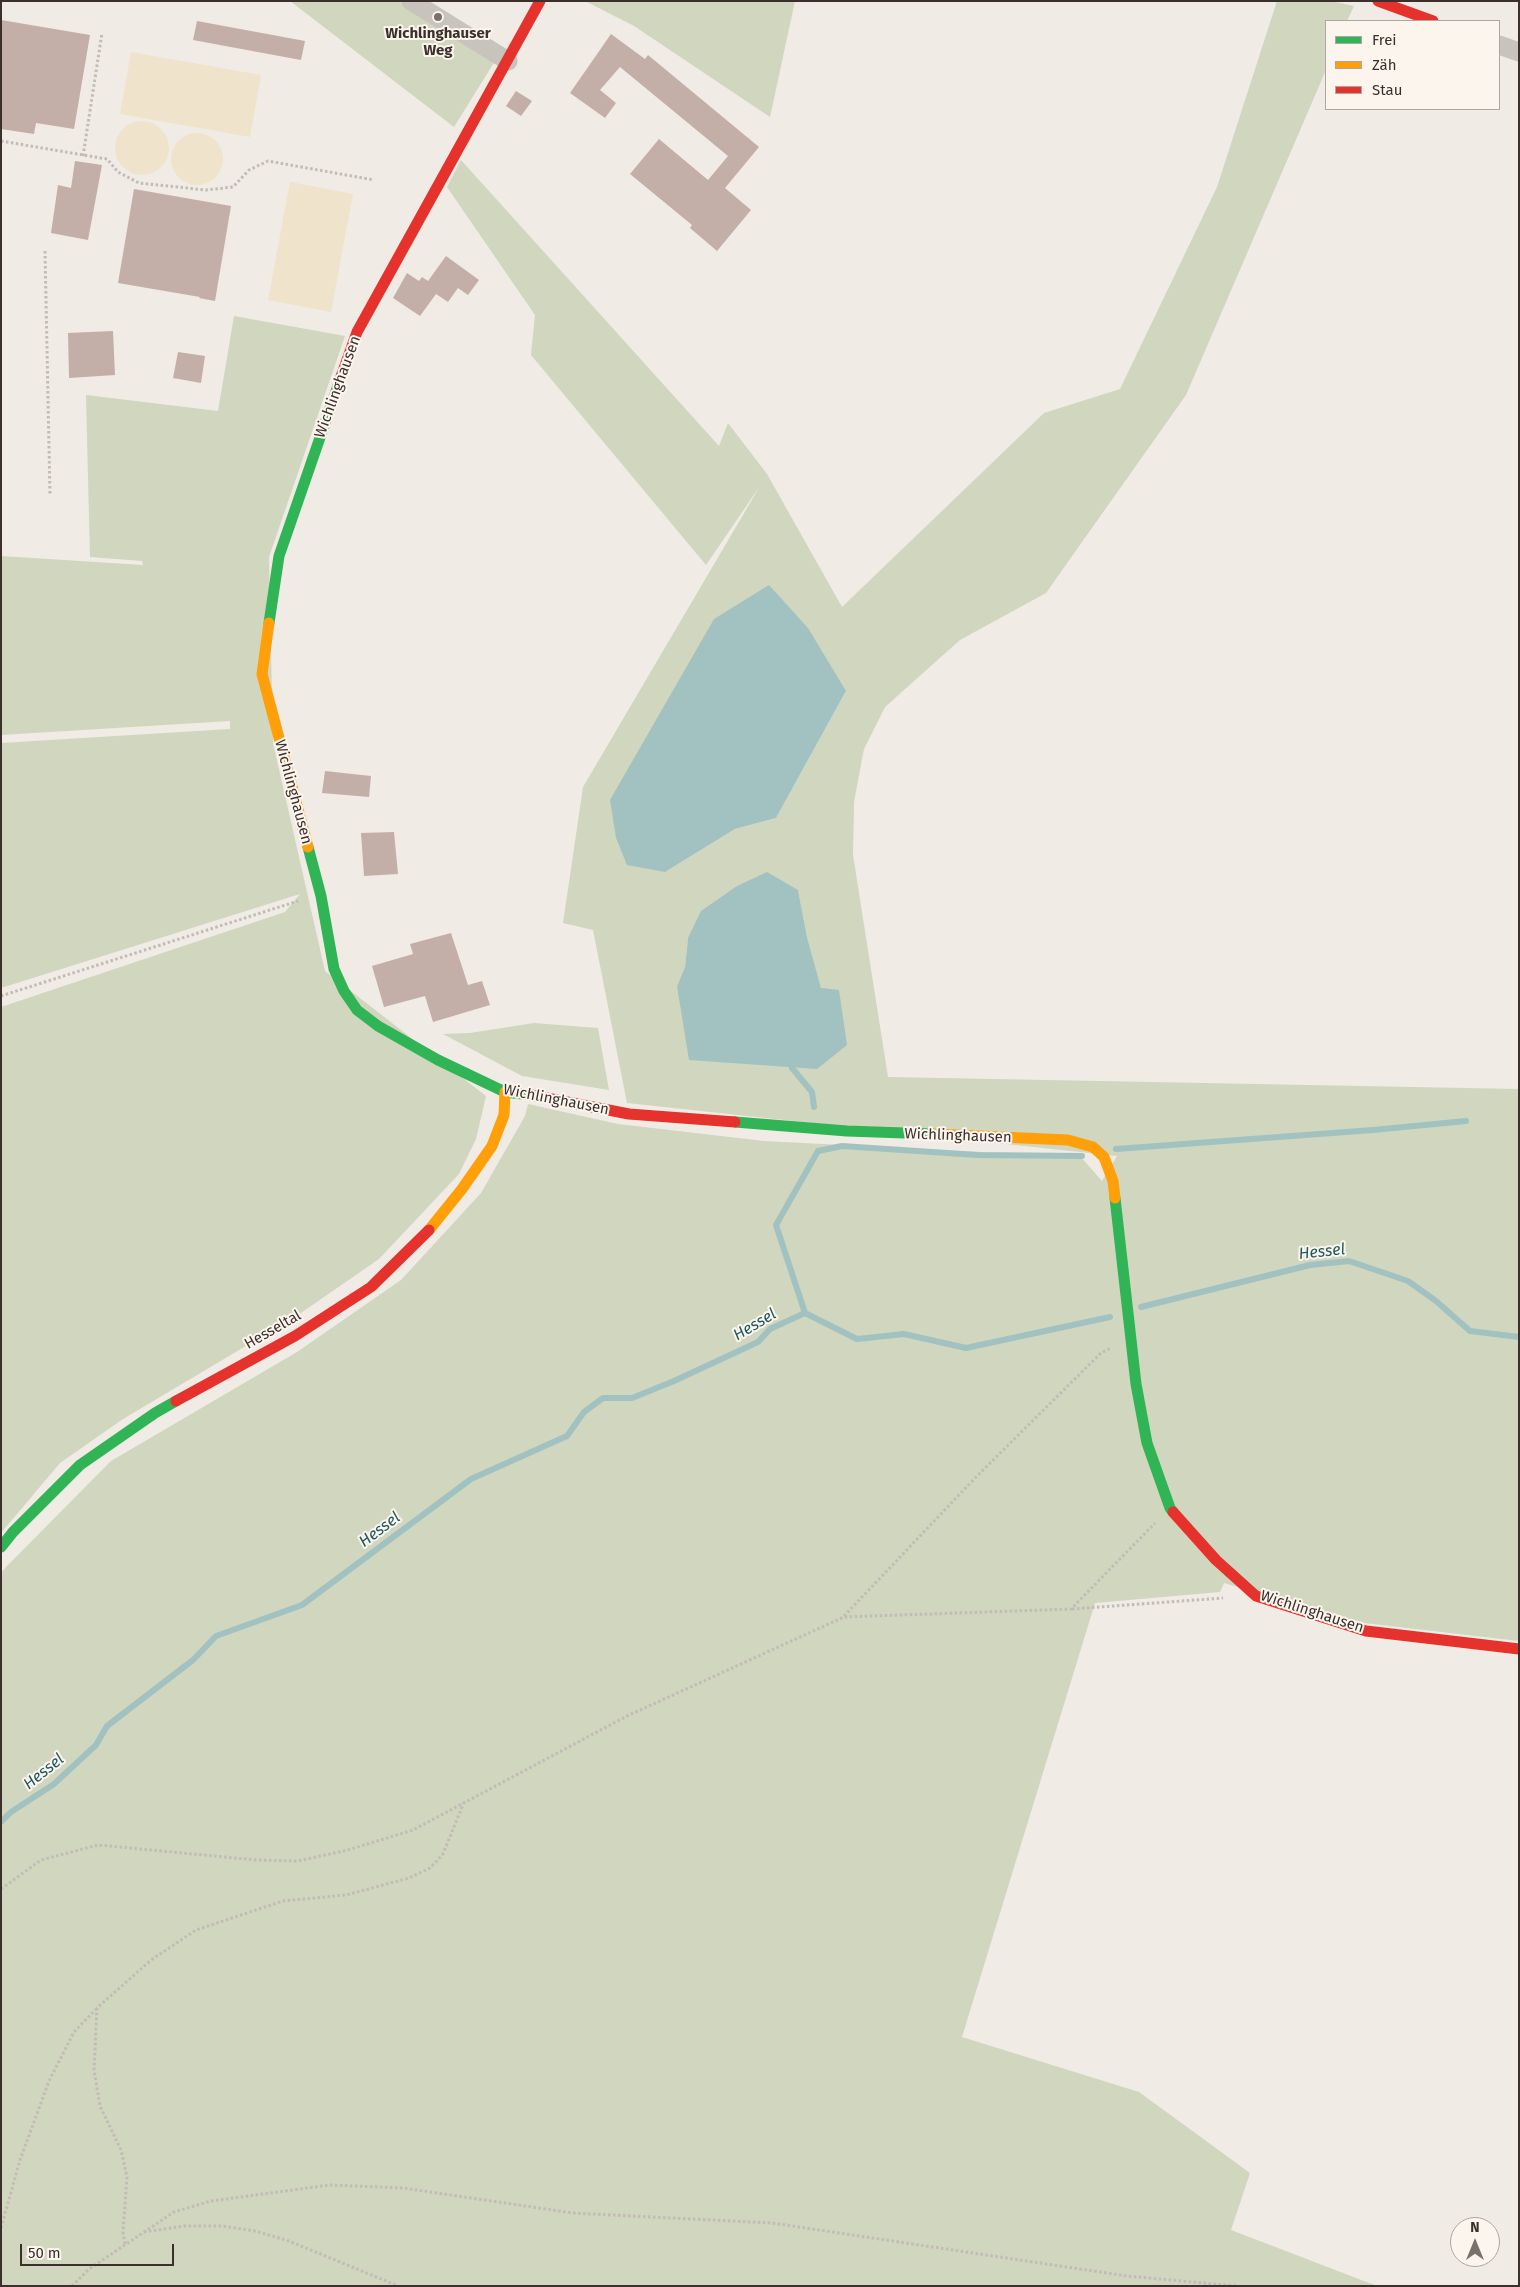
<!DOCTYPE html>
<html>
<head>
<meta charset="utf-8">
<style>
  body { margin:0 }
  #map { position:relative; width:1520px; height:2287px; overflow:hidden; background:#f0ebe5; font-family:"Fira Sans",sans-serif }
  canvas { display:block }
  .frame { position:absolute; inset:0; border:2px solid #3b302b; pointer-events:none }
  .legend { position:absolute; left:1325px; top:20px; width:175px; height:90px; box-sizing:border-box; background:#fbf5ee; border:1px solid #aea6a0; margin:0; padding:6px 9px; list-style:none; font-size:15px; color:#3b302b }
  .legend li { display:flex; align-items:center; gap:10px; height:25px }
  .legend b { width:25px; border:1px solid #aea6a0 }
  .north { position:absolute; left:1450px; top:2217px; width:50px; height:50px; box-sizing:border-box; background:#fbf5ee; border:1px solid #aea6a0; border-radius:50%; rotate:0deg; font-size:14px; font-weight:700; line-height:20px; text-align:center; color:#3b302b }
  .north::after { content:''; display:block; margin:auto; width:18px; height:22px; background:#7a716c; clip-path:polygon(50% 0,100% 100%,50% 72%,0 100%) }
  .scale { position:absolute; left:20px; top:2244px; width:154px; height:22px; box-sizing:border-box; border:2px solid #3b302b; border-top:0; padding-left:6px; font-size:15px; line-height:18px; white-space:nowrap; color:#3b302b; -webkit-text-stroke:4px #fbf5ee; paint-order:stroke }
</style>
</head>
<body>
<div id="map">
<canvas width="1520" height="2287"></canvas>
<div class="frame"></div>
<ul class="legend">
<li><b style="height:6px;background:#30b455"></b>Frei</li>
<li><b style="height:6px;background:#ff9f0a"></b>Zäh</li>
<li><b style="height:6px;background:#e5322d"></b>Stau</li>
</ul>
<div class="north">N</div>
<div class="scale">50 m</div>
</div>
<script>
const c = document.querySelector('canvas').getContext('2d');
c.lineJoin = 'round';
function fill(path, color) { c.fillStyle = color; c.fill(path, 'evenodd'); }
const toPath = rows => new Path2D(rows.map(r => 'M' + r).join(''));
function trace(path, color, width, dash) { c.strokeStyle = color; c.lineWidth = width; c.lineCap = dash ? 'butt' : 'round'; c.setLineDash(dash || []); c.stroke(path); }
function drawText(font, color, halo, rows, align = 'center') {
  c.font = font + ' "Fira Sans",sans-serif'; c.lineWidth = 4; c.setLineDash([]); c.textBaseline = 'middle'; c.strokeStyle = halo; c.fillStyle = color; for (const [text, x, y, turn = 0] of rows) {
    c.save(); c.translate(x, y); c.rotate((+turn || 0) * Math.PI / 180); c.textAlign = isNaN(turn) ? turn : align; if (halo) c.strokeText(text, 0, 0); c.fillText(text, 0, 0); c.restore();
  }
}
const green = toPath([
  [290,1,399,1,495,61,454,127],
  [585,1,795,1,770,117,634,26],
  [1277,1,1331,1,1354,6,1347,21,1326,21,1326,70,1186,395,1046,593,960,640,885,707,864,749,854,802,853,855,888,1077,1519,1089,1519,1641,1364,1623,1224,1583,1220,1592,1095,1603,962,2037,1139,2092,1250,2173,1231,2230,1377,2286,1,2286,1,1573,6,1567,111,1461,297,1352,401,1280,481,1193,525,1116,528,1104,618,1124,764,1141,1081,1157,1102,1181,1117,1156,627,1103,593,930,563,923,583,787,760,486,706,565,531,355,535,315,447,187,461,160,719,446,728,423,767,474,842,607,1044,413,1120,389,1217,187],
  [846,691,776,818,735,829,665,872],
  [798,890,807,937,821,989,677,986,685,967,688,938],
  [234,316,345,336,269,557,273,743,325,971,486,1096,476,1139,459,1174,379,1259,298,1315,123,1419,60,1463,1,1533,1,1007,285,912,300,894,1,988,1,743,230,729,230,721,1,735,1,556,143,565,142,561,90,557,86,395,218,411],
  [534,1023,598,1028,609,1090,522,1076,443,1034,470,1033]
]);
const sand = toPath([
  [131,52,261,75,250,137,120,114],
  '115 148a27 27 0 1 1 54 0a27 27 0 1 1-54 0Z',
  '171 159a26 26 0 1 1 52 0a26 26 0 1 1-52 0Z',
  [290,182,353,194,331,312,268,300]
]);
const water = toPath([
  [769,585,808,628,846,691,776,818,735,829,665,872,627,865,616,838,610,800,714,619],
  [767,872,798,890,807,937,821,988,839,990,847,1045,817,1069,689,1060,677,986,685,967,688,938,701,911,737,886]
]);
const stream = toPath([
  [792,1068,812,1092,814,1107],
  [1116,1149,1373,1130,1466,1121],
  [1141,1307,1310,1265,1349,1261,1408,1281,1436,1301,1470,1331,1519,1337],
  [805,1313,776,1225,818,1151,842,1146,977,1155,1082,1156],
  [1,1822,11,1812,54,1784,96,1745,107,1726,193,1660,216,1636,302,1605,471,1479,567,1436,584,1412,603,1398,632,1398,674,1381,758,1342,770,1329,805,1313,857,1339,904,1334,966,1348,1110,1317]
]);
const building = toPath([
  [1,20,90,35,74,129,36,123,34,134,1,129],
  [197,21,305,41,301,60,193,40],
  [611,34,645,59,648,55,759,147,725,188,751,210,717,251,690,228,692,225,630,174,659,139,708,180,728,156,620,67,600,90,616,103,605,118,570,93],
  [516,91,532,101,521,116,506,106],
  [75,161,102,165,88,240,51,233,58,185,71,188],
  [134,189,231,206,215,301,199,298,200,297,118,283],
  [446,256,479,280,468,295,458,288,448,302,436,294,420,316,393,298,407,273,419,281,422,277,428,281],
  [113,331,115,375,69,378,68,333],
  [178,352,205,356,201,383,173,378],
  [325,771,371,776,369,797,322,793],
  [394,832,398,874,364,876,361,833],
  [451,933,468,985,482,981,490,1005,433,1022,425,996,384,1007,372,966,413,954,410,944]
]);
const path = toPath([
  [1,141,107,159,118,172,139,183,206,190,233,187,249,170,268,161,374,180],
  [83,156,102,33],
  [45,251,50,496],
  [1,996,298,901],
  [1072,1609,1223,1598],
  [844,1616,977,1476,1101,1353,1111,1348],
  [1,1889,41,1860,98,1845,256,1860,298,1861,348,1850,413,1830,627,1716,844,1617,1071,1609,1155,1523],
  [1,2228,20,2160,49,2081,74,2032,96,2009],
  [144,2232,184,2226,222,2226,255,2231,289,2241,398,2286],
  [125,2244,123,2232,127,2177,121,2150,100,2106,94,2070,97,2008,151,1960,196,1930,283,1901,346,1895,409,1878,430,1868,443,1854,464,1802],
  [72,2286,89,2269,174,2212,211,2201,330,2185,403,2188,573,2213,772,2223,1127,2276,1236,2286]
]);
const street = toPath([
  [411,1,508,61],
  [1499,45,1519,52]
]);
const fast = toPath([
  [269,623,279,556,342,374],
  [308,847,321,896,334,969,344,991,357,1010,378,1026,438,1060,505,1092,531,1095],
  [735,1122,847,1131,933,1134],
  [1115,1198,1136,1384,1147,1443,1170,1508,1173,1512],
  [1,1547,13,1532,80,1465,155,1413,176,1401]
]);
const slow = toPath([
  [269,623,262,674,308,847],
  [933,1134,1068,1140,1093,1147,1104,1157,1113,1181,1115,1198],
  [429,1230,462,1189,492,1146,504,1115,505,1092]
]);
const jam = toPath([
  [1378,1,1433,21],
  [342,374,357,332,540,1],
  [531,1095,629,1114,735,1122],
  [176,1401,295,1336,371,1287,429,1230],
  [1173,1512,1216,1560,1256,1596,1366,1631,1519,1649]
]);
const markers = [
  [438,17,5,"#7a716c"]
];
const poiNames = [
  ["Wichlinghauser",438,34],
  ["Weg",438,51]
];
const streetNames = [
  ["Wichlinghausen",338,387,-70],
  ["Wichlinghausen",293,792,75],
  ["Wichlinghausen",556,1100,11],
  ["Wichlinghausen",958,1136,2],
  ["Hesseltal",273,1330,-30],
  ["Wichlinghausen",1312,1612,18]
];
const waterNames = [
  ["Hessel",1322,1252,-6],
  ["Hessel",755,1325,-31],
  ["Hessel",380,1530,-37],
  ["Hessel",44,1772,-39]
];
fill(green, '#d1d6bf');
fill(sand, '#efe3cc');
fill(water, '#a1c2c1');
trace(stream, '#a1c2c1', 6);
fill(building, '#c3afa7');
trace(path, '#c2bbb6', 3, [2.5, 2.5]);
trace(street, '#c9c3be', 19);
trace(fast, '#30b455', 11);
trace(slow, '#ff9f0a', 11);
trace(jam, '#e5322d', 11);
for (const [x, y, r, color] of markers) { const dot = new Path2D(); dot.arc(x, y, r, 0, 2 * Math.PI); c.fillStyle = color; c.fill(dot); trace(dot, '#fbf5ee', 2); }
drawText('bold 15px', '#3b302b', '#fbf5ee', poiNames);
drawText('15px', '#3b302b', '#fbf5ee', streetNames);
drawText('italic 16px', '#1f5a5e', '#fbf5ee', waterNames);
</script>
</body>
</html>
